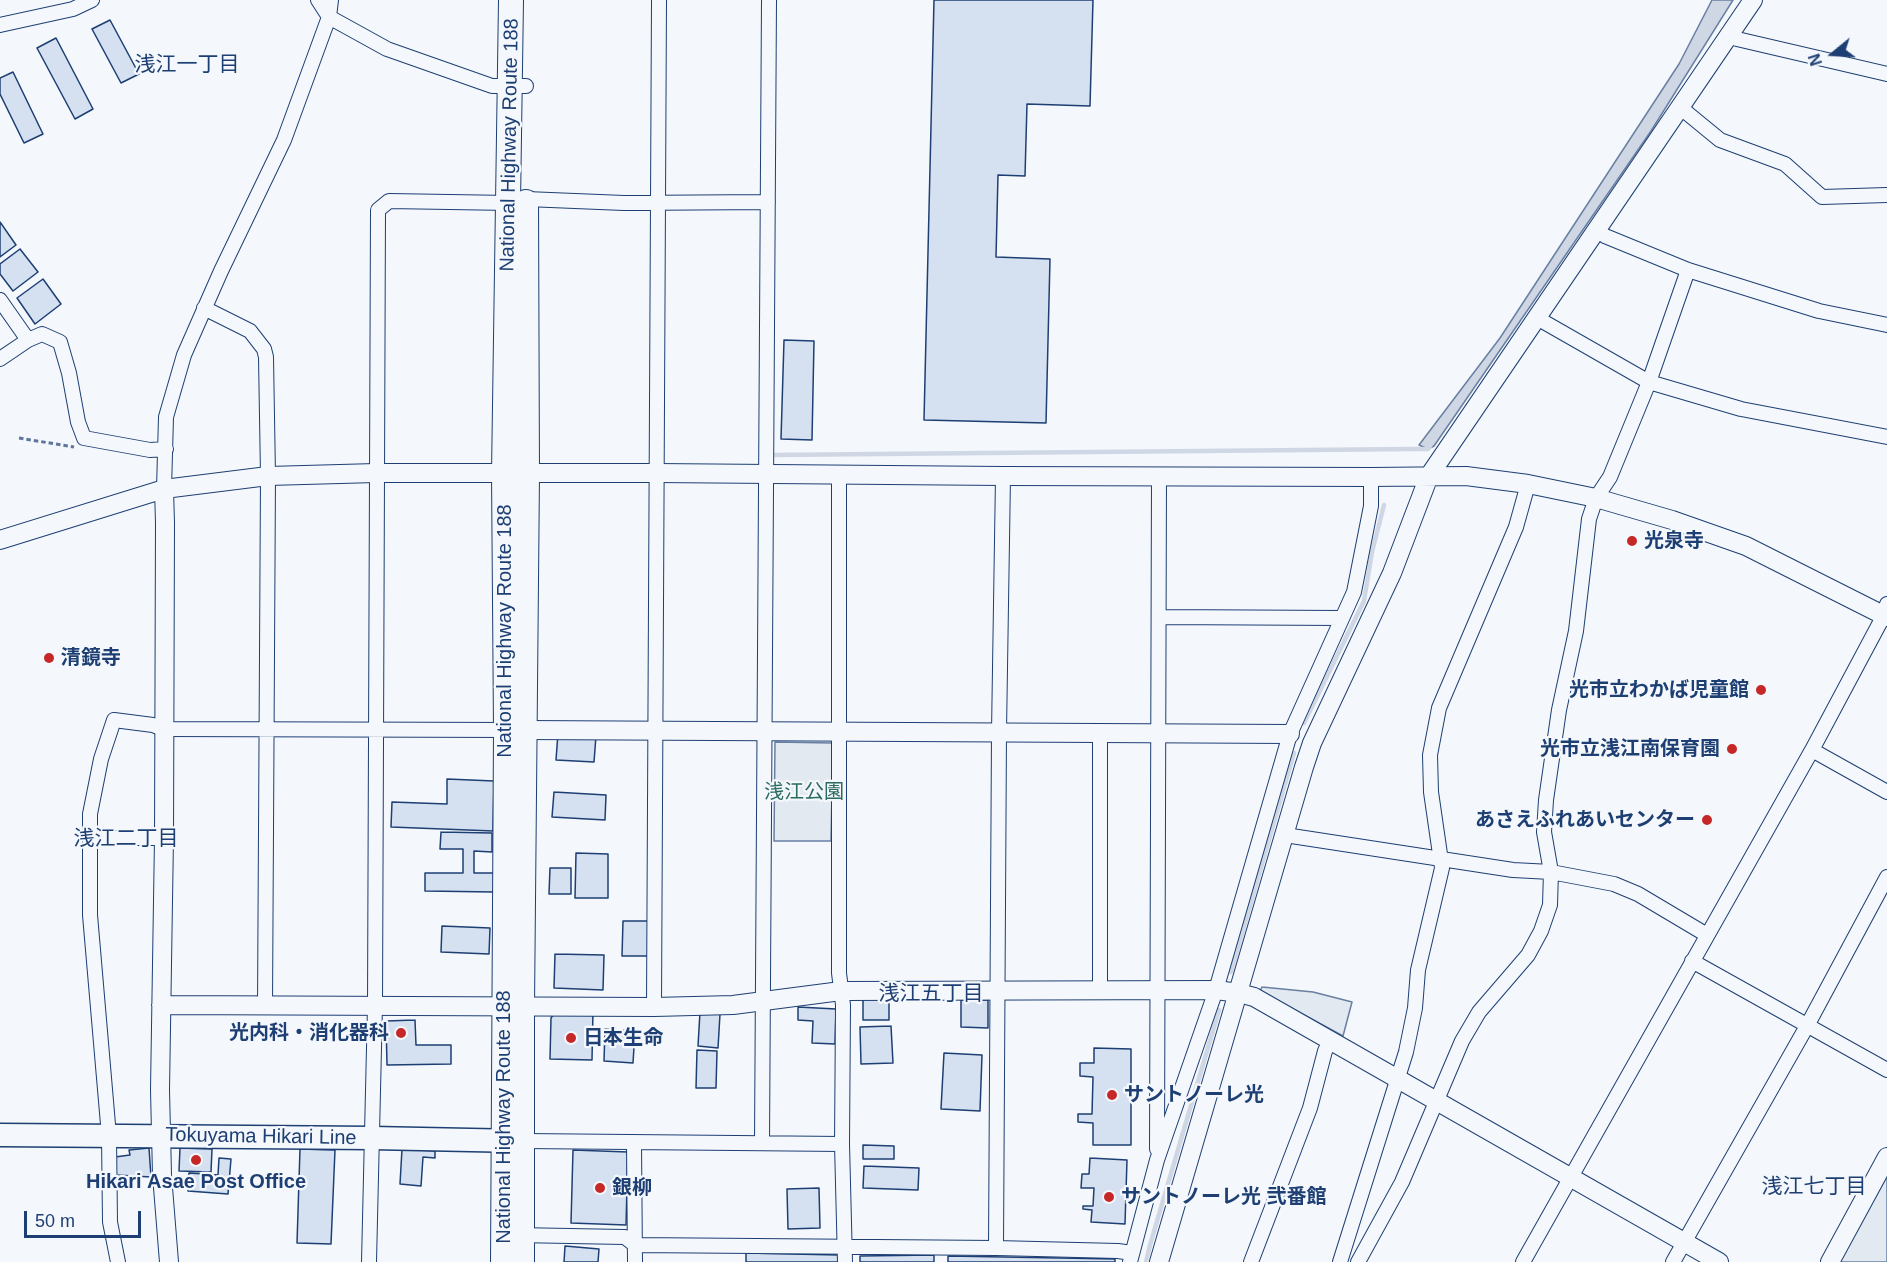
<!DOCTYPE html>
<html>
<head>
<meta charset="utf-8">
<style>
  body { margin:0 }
  #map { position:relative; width:1887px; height:1262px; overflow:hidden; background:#f4f7fb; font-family:Arial,sans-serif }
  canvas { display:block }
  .north { position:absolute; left:1803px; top:24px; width:60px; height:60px; -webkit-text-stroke:4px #f4f7fb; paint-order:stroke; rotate:252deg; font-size:16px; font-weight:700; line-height:24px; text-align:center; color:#1d3f73 }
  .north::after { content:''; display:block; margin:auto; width:21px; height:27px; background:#1d3f73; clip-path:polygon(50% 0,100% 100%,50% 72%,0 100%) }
  .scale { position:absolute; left:24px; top:1211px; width:117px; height:27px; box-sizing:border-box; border:3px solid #1d3f73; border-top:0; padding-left:8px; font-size:18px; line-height:21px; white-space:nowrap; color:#1d3f73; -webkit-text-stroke:4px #f4f7fb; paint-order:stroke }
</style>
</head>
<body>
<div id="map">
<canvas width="1887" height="1262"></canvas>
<div class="north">N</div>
<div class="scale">50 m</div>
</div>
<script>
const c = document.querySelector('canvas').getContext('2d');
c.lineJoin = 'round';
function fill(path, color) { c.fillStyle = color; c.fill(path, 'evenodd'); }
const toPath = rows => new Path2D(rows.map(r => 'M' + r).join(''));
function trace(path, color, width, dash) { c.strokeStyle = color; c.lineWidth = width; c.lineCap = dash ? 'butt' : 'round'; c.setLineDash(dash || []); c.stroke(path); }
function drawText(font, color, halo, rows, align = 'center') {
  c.font = font + ' Arial,"Noto Sans JP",sans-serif'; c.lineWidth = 4.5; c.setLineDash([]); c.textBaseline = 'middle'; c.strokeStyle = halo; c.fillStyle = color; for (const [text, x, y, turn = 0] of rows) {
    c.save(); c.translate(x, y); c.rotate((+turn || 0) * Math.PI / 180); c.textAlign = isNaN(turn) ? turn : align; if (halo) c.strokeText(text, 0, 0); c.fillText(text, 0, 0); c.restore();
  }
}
const green = toPath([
  [775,742,833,743,831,841,774,841,775,742],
  [1262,987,1313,992,1352,1002,1343,1036,1260,991,1262,987],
  [1887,1175,1887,1262,1838,1262,1887,1175]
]);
const water = toPath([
  [1712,0,1733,0,1651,131,1434,446,1428,449,1419,445,1500,338,1679,64,1712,0]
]);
const stream = toPath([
  [772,455,1414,449,1428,449,1430,446],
  [1304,723,1364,601,1372,552,1384,505],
  [1231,972,1294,753],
  [1146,1262,1150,1245,1219,1010]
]);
const building = toPath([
  [934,0,1093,0,1090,106,1027,104,1025,176,998,175,996,257,1050,259,1046,423,924,420,934,0],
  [110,20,139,74,121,83,92,29,110,20],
  [56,38,93,109,75,119,37,48,56,38],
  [13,72,43,134,24,143,0,94,0,78,13,72],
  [0,222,16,245,0,257,0,222],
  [20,249,38,272,13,291,0,274,0,264,20,249],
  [43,279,61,304,35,324,17,298,43,279],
  [784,340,814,341,812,440,781,439,784,340],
  [558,733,596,736,594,762,556,760,558,733],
  [447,779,494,781,493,831,391,827,392,802,447,804,447,779],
  [554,792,606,795,605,820,552,817,554,792],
  [441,832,492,833,492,852,474,851,474,873,495,873,494,892,425,891,425,873,463,873,463,849,440,849,441,832],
  [576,853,608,854,608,898,575,898,576,853],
  [550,868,571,868,571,894,549,894,550,868],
  [623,921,651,921,651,956,622,956,623,921],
  [442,926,490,928,489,954,441,952,442,926],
  [555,954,604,955,603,990,554,988,555,954],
  [863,992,889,992,889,1020,863,1020,863,992],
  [961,1000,988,1000,988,1028,961,1027,961,1000],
  [798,1007,836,1009,835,1044,812,1043,813,1021,798,1020,798,1007],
  [558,1008,593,1010,592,1060,550,1059,551,1018,558,1008],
  [700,1012,720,1014,718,1048,698,1046,700,1012],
  [415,1020,416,1045,451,1045,451,1064,387,1065,386,1021,415,1020],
  [891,1026,893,1063,861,1064,860,1027,891,1026],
  [605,1029,635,1031,633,1063,604,1061,605,1029],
  [1094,1048,1131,1049,1131,1145,1093,1145,1093,1123,1078,1122,1078,1114,1092,1114,1093,1077,1080,1076,1080,1063,1094,1063,1094,1048],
  [697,1050,717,1051,716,1088,696,1088,697,1050],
  [944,1053,982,1055,980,1111,941,1109,944,1053],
  [863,1145,894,1146,894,1159,863,1159,863,1145],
  [149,1148,151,1177,116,1175,115,1157,130,1155,129,1150,149,1148],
  [180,1148,212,1149,211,1172,179,1171,180,1148],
  [300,1149,335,1150,331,1244,297,1243,300,1149],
  [402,1149,435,1151,435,1158,423,1157,421,1186,400,1184,402,1149],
  [573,1150,628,1152,626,1225,571,1223,573,1150],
  [219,1158,231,1159,228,1194,188,1191,189,1173,218,1175,219,1158],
  [1090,1158,1127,1160,1125,1224,1091,1222,1092,1210,1083,1209,1083,1206,1093,1206,1094,1188,1081,1188,1082,1174,1089,1174,1090,1158],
  [864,1166,919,1168,918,1190,863,1188,864,1166],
  [819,1188,820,1228,788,1229,787,1189,819,1188],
  [565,1246,599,1249,598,1262,564,1262,565,1246],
  [746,1253,838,1255,838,1262,746,1262,746,1253],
  [934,1255,934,1262,860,1262,860,1256,934,1255],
  [948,1256,1115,1259,1115,1262,948,1262,948,1256]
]);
const path = toPath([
  [19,438,74,447]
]);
const minor = toPath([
  [318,0,329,17,387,49,492,86,526,86],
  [0,25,73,9,92,0],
  [1730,36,1737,39,1887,74],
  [1681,108,1720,140,1785,164,1822,197,1887,195],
  [1597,230,1605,236,1688,270,1819,311,1887,325],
  [0,300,28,340],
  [204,308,250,331,264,349,266,357,268,476,265,1006],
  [1537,318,1649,382,1741,409,1887,437],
  [0,359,28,340,42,334,60,342,69,373,78,422,84,438,150,450,166,449],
  [839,474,839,973,843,1005,842,1144,845,1262],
  [164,489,166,417,184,355,221,271,284,140,329,17,331,0],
  [1159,617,1342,618],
  [1812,750,1887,792],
  [1285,835,1513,870,1551,872,1614,884,1638,894,1707,935],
  [90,838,164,838],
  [1692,961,1887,1070],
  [1100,990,1100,733],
  [654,1007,659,0],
  [523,1141,842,1144],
  [762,1142,769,0],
  [634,1143,635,1262],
  [1157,1149,1159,476],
  [515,1235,625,1237,635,1245,996,1248,1118,1251,1132,1253],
  [996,1248,999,732,1003,476],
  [118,1262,110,1222,109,1136,90,915,90,814,101,759,114,720,153,725,163,729,513,730],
  [369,1262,375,1005,378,210,389,201,510,203,526,199,624,203,768,202],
  [1130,1262,1157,1160,1216,990,1290,734,1354,592,1371,506,1371,477],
  [1251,1262,1310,1108,1325,1051,1330,1041],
  [1340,1262,1406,1052,1415,1008,1418,970,1442,868,1431,792,1430,755,1439,708,1516,527,1528,484],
  [1358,1262,1402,1182,1462,1041,1479,1012,1528,955,1541,931,1550,905,1551,872,1544,832,1546,800,1559,710,1576,631,1589,519,1596,498,1610,477,1649,382,1688,270],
  [1523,1262,1812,750,1884,615,1887,604],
  [1673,1262,1807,1026,1887,877]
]);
const tertiary = toPath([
  [164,489,165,523,164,838,160,1090,162,1175,169,1262],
  [0,540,164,489,268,476,376,473,656,473,1003,476,1371,477,1466,476,1528,484,1596,498,1672,520,1746,546,1887,617],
  [524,730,1290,734],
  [161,1005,654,1007,733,1005,841,991,1216,990,1239,993,1254,997,1719,1262],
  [1159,1262,1304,767,1312,743,1392,573,1429,476,1753,0],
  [1830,1262,1887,1157]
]);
const primary = toPath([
  [0,1135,372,1138,520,1141]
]);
const trunk = toPath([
  [503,1262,506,730,504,473,511,0],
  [522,1262,522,1006,527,474,526,202]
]);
const markers = [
  [1632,541,6,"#c62828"],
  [49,658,6,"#c62828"],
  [1761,690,6,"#c62828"],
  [1732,749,6,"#c62828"],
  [1707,820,6,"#c62828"],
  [401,1033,6,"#c62828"],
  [571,1038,6,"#c62828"],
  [1112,1095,6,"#c62828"],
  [196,1160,6,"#c62828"],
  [600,1188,6,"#c62828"],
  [1109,1197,6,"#c62828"]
];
const streetNames = [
  ["National Highway Route 188",510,145,-89],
  ["National Highway Route 188",505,631,-90],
  ["National Highway Route 188",504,1117,-90],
  ["Tokuyama Hikari Line",261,1137,1]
];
const poiNames = [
  ["光泉寺",1644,541],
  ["清鏡寺",61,658],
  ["光市立わかば児童館",1749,690,"right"],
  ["光市立浅江南保育園",1720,749,"right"],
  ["あさえふれあいセンター",1695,820,"right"],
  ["光内科・消化器科",389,1033,"right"],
  ["日本生命",583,1038],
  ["サントノーレ光",1124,1095],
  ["Hikari Asae Post Office",196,1182,"center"],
  ["銀柳",612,1188],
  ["サントノーレ光 弐番館",1121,1197]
];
const parkNames = [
  ["浅江公園",804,792]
];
const neighbourhoodNames = [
  ["浅江一丁目",187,65],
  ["浅江二丁目",126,839],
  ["浅江五丁目",931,994],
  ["浅江七丁目",1814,1187]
];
fill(green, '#e3e9f0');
trace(green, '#687fa3', 1.5);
fill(water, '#cfd7e4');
trace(water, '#687fa3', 1.5);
trace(stream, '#cfd7e4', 4.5);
fill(building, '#d5e0f0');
trace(building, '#1d3f73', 1.5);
trace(minor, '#1d3f73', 16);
trace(tertiary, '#1d3f73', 20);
trace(primary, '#1d3f73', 25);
trace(trunk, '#1d3f73', 26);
trace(path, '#5e769c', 3, [4.5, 3]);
trace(minor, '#f4f7fb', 14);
trace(tertiary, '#f4f7fb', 18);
trace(primary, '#f4f7fb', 22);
trace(trunk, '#f4f7fb', 24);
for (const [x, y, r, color] of markers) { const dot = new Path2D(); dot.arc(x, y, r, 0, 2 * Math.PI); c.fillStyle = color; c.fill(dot); trace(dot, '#f4f7fb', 2); }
drawText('20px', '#1d3f73', '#f4f7fb', streetNames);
drawText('bold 20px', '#1d3f73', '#f4f7fb', poiNames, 'left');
drawText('20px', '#2c6c60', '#f4f7fb', parkNames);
drawText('21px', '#1d3f73', '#f4f7fb', neighbourhoodNames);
</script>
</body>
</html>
